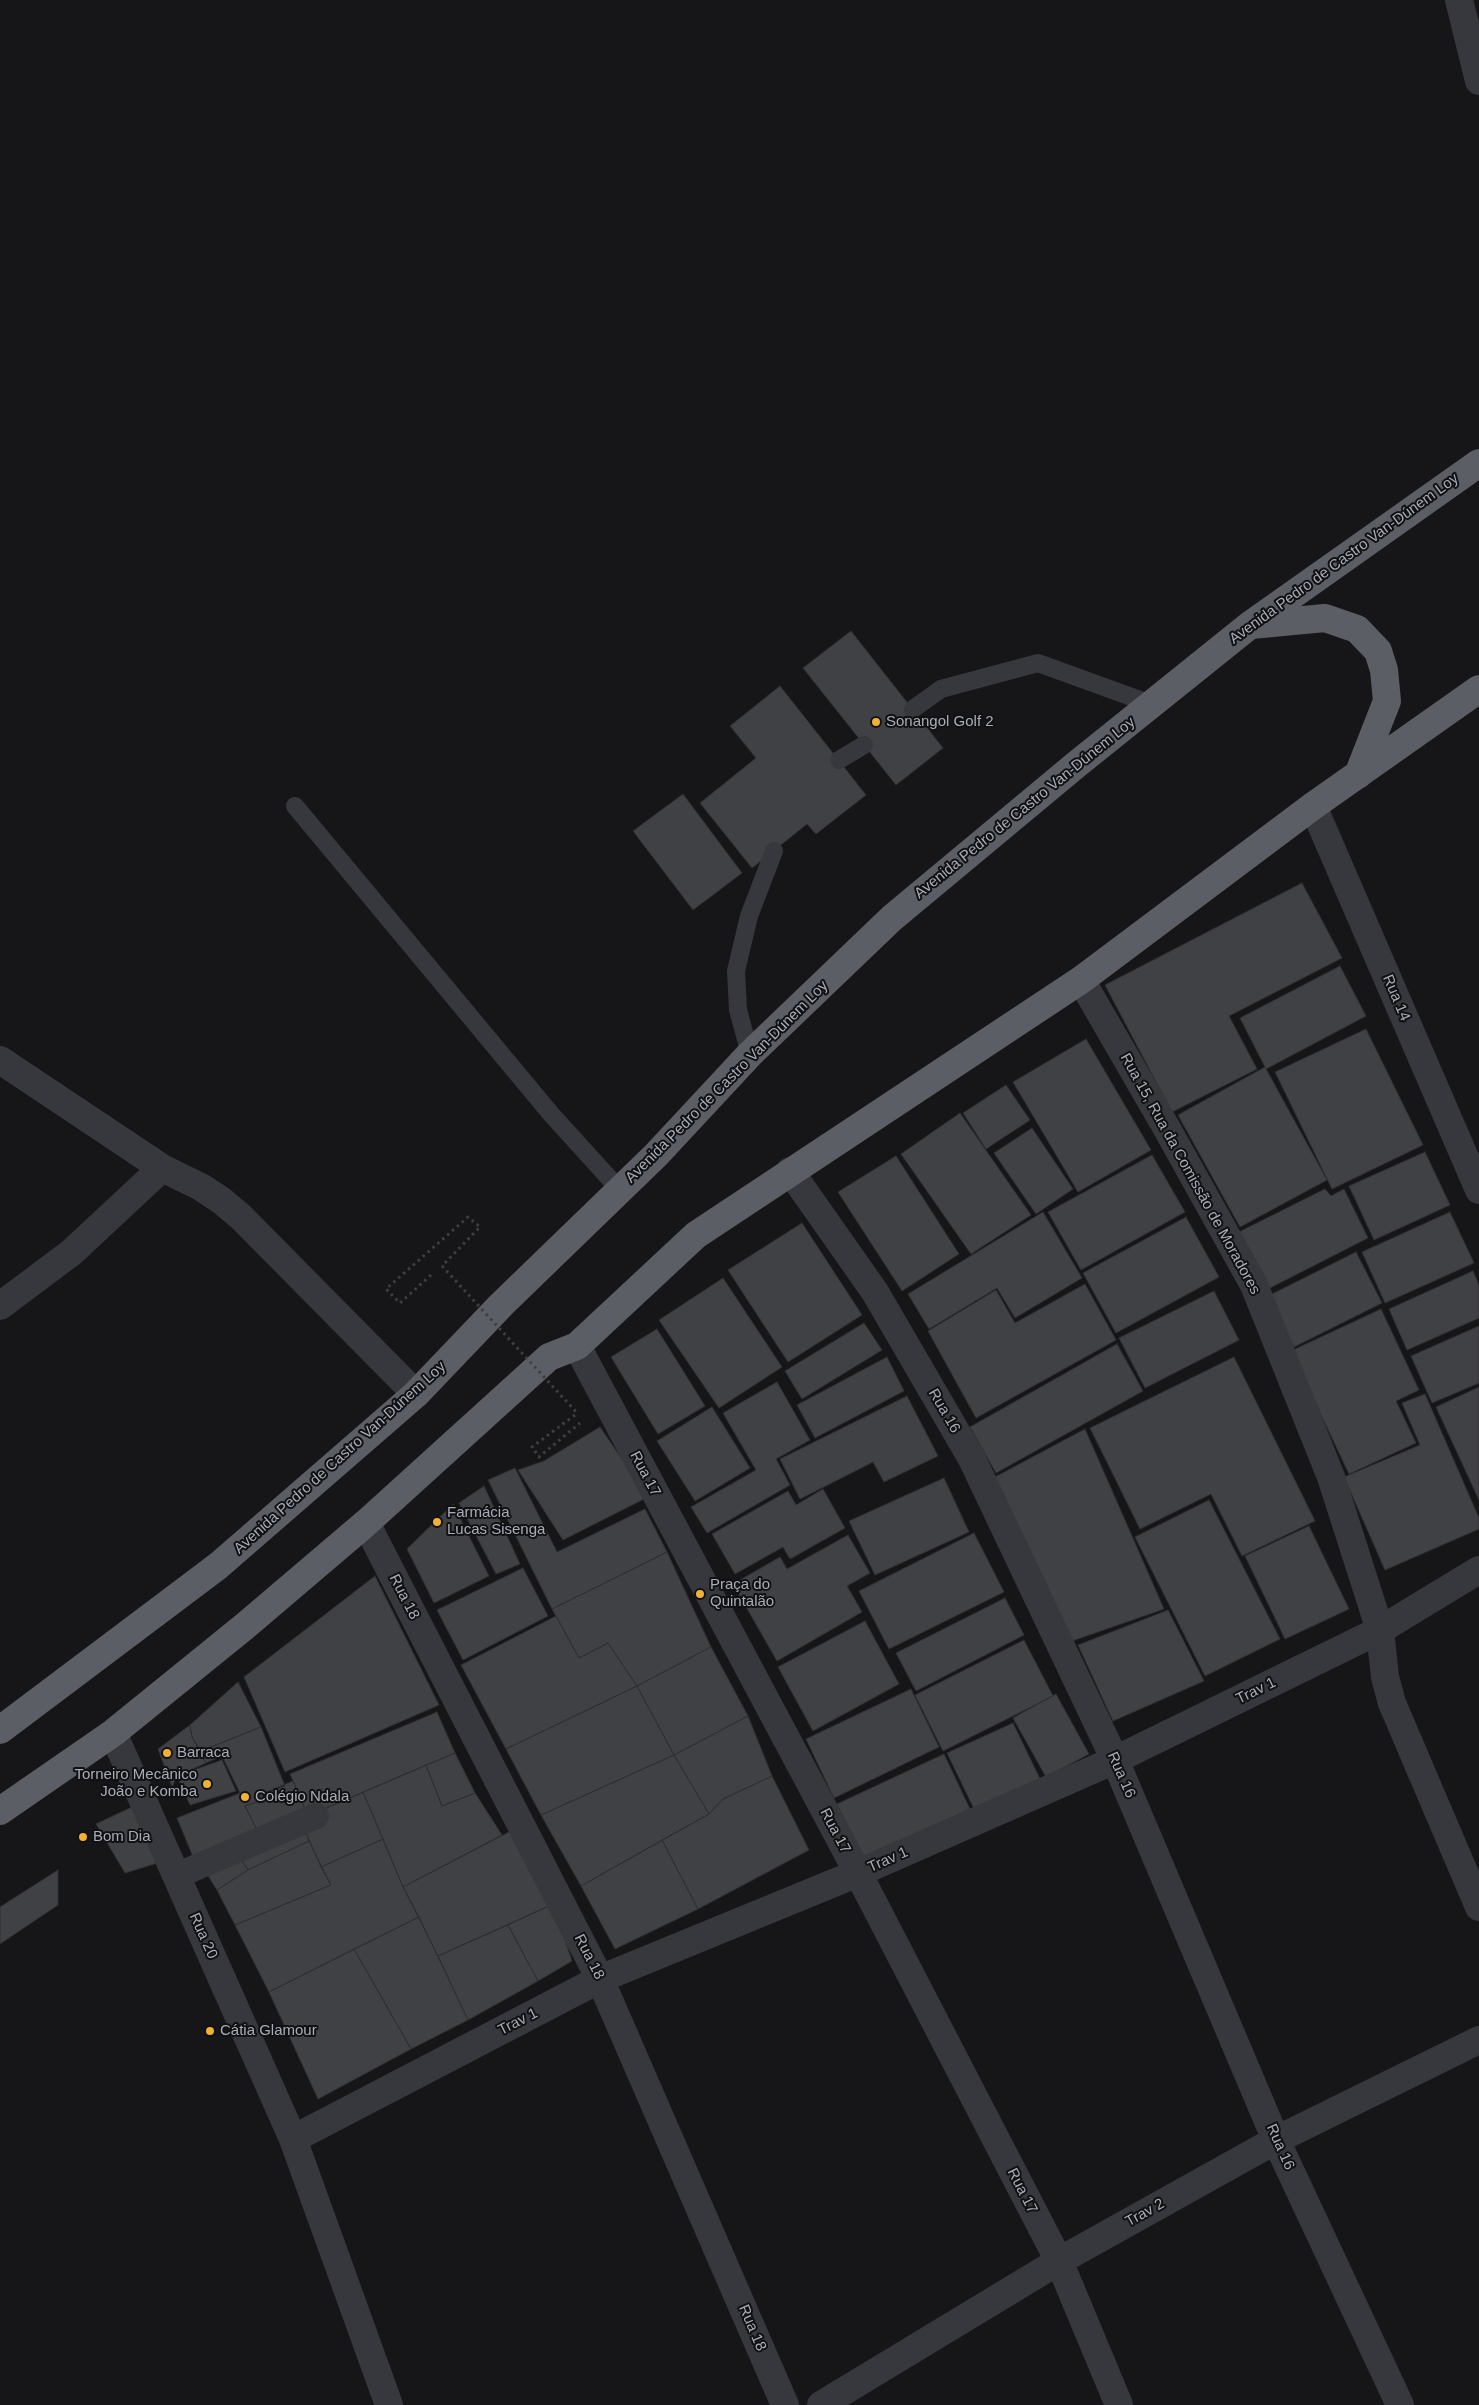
<!DOCTYPE html>
<html>
<head>
<meta charset="utf-8">
<style>
  body { margin:0 }
  canvas { display:block; background:#161618 }
</style>
</head>
<body>
<canvas width="1479" height="2405"></canvas>
<script>
const c = document.querySelector('canvas').getContext('2d');
c.lineJoin = 'round';
function fill(path, color) { c.fillStyle = color; c.fill(path, 'evenodd'); }
const toPath = rows => new Path2D(rows.map(r => 'M' + r).join(''));
function trace(path, color, width, dash) { c.strokeStyle = color; c.lineWidth = width; c.lineCap = dash ? 'butt' : 'round'; c.setLineDash(dash || []); c.stroke(path); }
function drawText(font, color, halo, rows, align = 'center') {
  c.font = font + ' Arial,sans-serif'; c.lineWidth = 4; c.setLineDash([]); c.textBaseline = 'middle'; c.strokeStyle = halo; c.fillStyle = color; for (const [text, x, y, turn = 0] of rows) {
    c.save(); c.translate(x, y); c.rotate((+turn || 0) * Math.PI / 180); c.textAlign = isNaN(turn) ? turn : align; if (halo) c.strokeText(text, 0, 0); c.fillText(text, 0, 0); c.restore();
  }
}
const building = toPath([
  [851,631,943,748,896,785,803,668,851,631],
  [780,686,866,795,816,834,807,824,752,868,700,803,756,758,730,726,780,686],
  [683,794,742,873,693,910,633,831,683,794],
  [1302,883,1342,958,1229,1016,1257,1069,1172,1112,1105,985,1302,883],
  [1340,966,1366,1016,1266,1069,1240,1018,1340,966],
  [1366,1029,1423,1145,1332,1189,1275,1072,1366,1029],
  [1086,1039,1151,1150,1078,1192,1013,1082,1086,1039],
  [1265,1067,1327,1180,1240,1227,1178,1115,1265,1067],
  [1006,1085,1030,1120,986,1149,963,1113,1006,1085],
  [960,1113,1031,1215,971,1254,901,1154,960,1113],
  [1032,1128,1073,1189,1036,1214,994,1153,1032,1128],
  [1425,1152,1450,1205,1374,1240,1349,1186,1425,1152],
  [1152,1155,1185,1212,1081,1270,1048,1212,1152,1155],
  [896,1156,959,1254,902,1291,838,1192,896,1156],
  [1325,1189,1331,1196,1344,1189,1368,1238,1264,1291,1235,1234,1325,1189],
  [1043,1212,1082,1278,1015,1318,997,1288,929,1329,908,1294,1043,1212],
  [1450,1212,1474,1263,1385,1303,1362,1252,1450,1212],
  [1186,1217,1219,1277,1116,1333,1083,1273,1186,1217],
  [802,1223,862,1315,788,1362,728,1270,802,1223],
  [1356,1252,1382,1303,1294,1347,1268,1296,1356,1252],
  [1473,1271,1479,1285,1479,1318,1407,1350,1389,1309,1473,1271],
  [723,1278,782,1367,719,1408,659,1320,723,1278],
  [1085,1284,1116,1340,976,1418,928,1331,996,1290,1015,1323,1085,1284],
  [1214,1291,1239,1340,1145,1388,1119,1338,1214,1291],
  [1381,1309,1419,1390,1396,1401,1416,1443,1349,1474,1291,1351,1381,1309],
  [864,1323,882,1350,802,1399,785,1371,864,1323],
  [1479,1326,1479,1383,1432,1403,1411,1356,1479,1326],
  [657,1329,705,1406,658,1434,611,1357,657,1329],
  [1117,1344,1143,1391,996,1473,970,1427,1117,1344],
  [887,1357,904,1391,815,1438,797,1405,887,1357],
  [1234,1357,1315,1521,1242,1556,1211,1494,1140,1529,1090,1428,1234,1357],
  [777,1382,810,1440,776,1459,790,1485,707,1533,691,1507,756,1470,723,1413,777,1382],
  [1479,1387,1479,1500,1436,1407,1479,1387],
  [1425,1394,1479,1518,1479,1529,1385,1570,1344,1477,1420,1445,1402,1403,1425,1394],
  [907,1396,938,1456,884,1482,873,1462,800,1499,780,1459,907,1396],
  [712,1407,750,1468,695,1501,657,1441,712,1407],
  [600,1427,648,1497,563,1540,518,1470,544,1461,600,1427],
  [1085,1429,1164,1609,1072,1641,995,1477,1085,1429],
  [515,1468,557,1552,645,1509,667,1552,552,1609,488,1480,515,1468],
  [944,1478,969,1532,875,1575,849,1521,944,1478],
  [484,1486,520,1564,496,1574,459,1503,484,1486],
  [823,1489,845,1528,790,1559,783,1547,735,1574,712,1534,788,1491,796,1505,823,1489],
  [1209,1500,1280,1639,1205,1676,1135,1537,1209,1500],
  [453,1504,489,1576,434,1603,407,1549,453,1504],
  [1309,1526,1349,1609,1285,1639,1245,1556,1309,1526],
  [974,1533,1004,1592,889,1649,859,1591,974,1533],
  [848,1535,870,1573,847,1586,862,1612,777,1661,733,1584,780,1557,787,1569,848,1535],
  [667,1552,711,1647,637,1686,608,1643,579,1658,552,1609,667,1552],
  [523,1568,548,1616,463,1660,437,1610,523,1568],
  [375,1576,439,1705,285,1772,244,1677,375,1576],
  [1005,1598,1024,1635,916,1691,896,1653,1005,1598],
  [1168,1610,1204,1681,1113,1721,1078,1645,1168,1610],
  [556,1616,579,1658,608,1643,637,1686,506,1749,461,1665,556,1616],
  [865,1621,899,1684,813,1731,778,1667,865,1621],
  [1024,1640,1053,1696,943,1751,915,1695,1024,1640],
  [711,1647,748,1716,674,1755,637,1686,711,1647],
  [238,1682,261,1727,201,1751,192,1737,190,1725,238,1682],
  [637,1686,674,1755,541,1815,506,1749,637,1686],
  [911,1689,939,1747,834,1798,806,1739,911,1689],
  [1056,1694,1089,1754,1046,1777,1013,1718,1056,1694],
  [437,1712,455,1753,308,1816,290,1774,437,1712],
  [748,1716,772,1776,723,1799,709,1814,674,1755,748,1716],
  [1013,1723,1041,1781,975,1811,947,1753,1013,1723],
  [190,1725,192,1737,206,1763,177,1776,172,1787,158,1749,190,1725],
  [261,1727,285,1786,259,1795,262,1800,245,1806,260,1836,196,1864,177,1818,240,1793,222,1756,206,1763,201,1751,261,1727],
  [455,1753,475,1793,442,1806,426,1765,455,1753],
  [944,1754,970,1809,863,1859,837,1804,944,1754],
  [674,1755,709,1814,581,1886,541,1815,674,1755],
  [222,1760,236,1791,190,1805,177,1776,222,1760],
  [426,1765,442,1806,475,1793,502,1835,403,1887,363,1792,426,1765],
  [772,1776,809,1850,698,1909,662,1840,709,1814,723,1799,772,1776],
  [293,1781,308,1816,260,1836,245,1806,262,1800,259,1795,293,1781],
  [363,1792,383,1839,321,1867,300,1819,363,1792],
  [134,1806,164,1861,125,1873,96,1824,134,1806],
  [304,1825,309,1841,248,1870,237,1853,304,1825],
  [511,1831,553,1904,438,1956,403,1887,511,1831],
  [383,1839,403,1887,419,1917,269,1992,235,1925,331,1885,321,1867,383,1839],
  [662,1840,698,1909,615,1949,581,1886,662,1840],
  [309,1841,331,1885,235,1925,217,1890,248,1870,309,1841],
  [237,1853,248,1870,217,1890,203,1868,237,1853],
  [58,1870,58,1905,0,1944,0,1907,58,1870],
  [553,1904,572,1961,538,1981,508,1925,553,1904],
  [419,1917,468,2020,411,2049,354,1949,419,1917],
  [508,1925,538,1981,468,2020,438,1956,508,1925],
  [354,1949,411,2049,318,2099,269,1992,354,1949]
]);
const path = toPath([
  [431,1275,400,1303,386,1289,468,1217,480,1227,442,1266],
  [575,1415,532,1447,539,1457,580,1423]
]);
const service = toPath([
  [913,709,941,689,1038,663,1151,704],
  [839,760,864,745],
  [295,806,551,1114,620,1190],
  [750,1054,738,1010,736,971,749,916,774,851]
]);
const pedestrian = toPath([
  [176,1876,316,1816]
]);
const minor = toPath([
  [1459,0,1479,81],
  [1313,806,1479,1190],
  [1081,980,1166,1127,1254,1285,1331,1477,1380,1630,1385,1677,1392,1703,1479,1907],
  [0,1060,162,1168,201,1187,222,1201,241,1217,416,1394],
  [790,1171,875,1292,972,1459,1115,1760,1276,2140,1400,2405],
  [0,1306,72,1252,162,1168],
  [577,1346,858,1873,1059,2261,1119,2405],
  [366,1523,600,1979,785,2405],
  [113,1733,293,2139,389,2405],
  [293,2139,600,1979,858,1873,1115,1760,1380,1630,1479,1570],
  [821,2405,1059,2261,1276,2140,1479,2040]
]);
const trunk = toPath([
  [1251,625,1325,618,1357,629,1378,651,1384,670,1387,701,1358,775],
  [0,1730,218,1566,416,1394,501,1305,656,1155,750,1054,892,918,1077,764,1250,625,1479,463],
  [0,1811,113,1733,245,1626,366,1523,549,1357,577,1346,696,1235,1081,980,1313,806,1479,689]
]);
const pathBridge = toPath([
  [442,1266,578,1414]
]);
const markers = [
  [876,722,5,"#f2b134"],
  [437,1522,5,"#f2b134"],
  [700,1594,5,"#f2b134"],
  [167,1753,5,"#f2b134"],
  [207,1784,5,"#f2b134"],
  [245,1797,5,"#f2b134"],
  [83,1837,5,"#f2b134"],
  [210,2031,5,"#f2b134"]
];
const streetNames = [
  ["Avenida Pedro de Castro Van-Dúnem Loy",1344,559,-36],
  ["Avenida Pedro de Castro Van-Dúnem Loy",1025,808,-39],
  ["Rua 14",1396,998,67],
  ["Avenida Pedro de Castro Van-Dúnem Loy",727,1082,-45],
  ["Rua 15, Rua da Comissão de Moradores",1190,1174,61],
  ["Rua 16",944,1411,60],
  ["Avenida Pedro de Castro Van-Dúnem Loy",340,1458,-42],
  ["Rua 17",645,1474,62],
  ["Rua 18",404,1597,63],
  ["Trav 1",1256,1691,-26],
  ["Rua 16",1121,1775,66],
  ["Rua 17",835,1831,62],
  ["Trav 1",888,1860,-24],
  ["Rua 20",203,1936,66],
  ["Rua 18",589,1957,63],
  ["Trav 1",518,2022,-27],
  ["Rua 16",1280,2147,66],
  ["Rua 17",1022,2191,63],
  ["Trav 2",1145,2213,-29],
  ["Rua 18",752,2328,67]
];
const poiNames = [
  ["Sonangol Golf 2",886,722],
  ["Farmácia",447,1513],
  ["Lucas Sisenga",447,1530],
  ["Praça do",710,1585],
  ["Quintalão",710,1602],
  ["Barraca",177,1753],
  ["Torneiro Mecânico",197,1775,"right"],
  ["João e Komba",197,1792,"right"],
  ["Colégio Ndala",255,1797],
  ["Bom Dia",93,1837],
  ["Cátia Glamour",220,2031]
];
fill(building, '#404145');
trace(building, '#303034', 1);
trace(path, '#3d3f44', 3, [2.5, 4]);
trace(service, '#37383d', 18);
trace(pedestrian, '#37383d', 26);
trace(minor, '#37383d', 28);
trace(trunk, '#5b5e65', 28);
trace(pathBridge, '#3d3f44', 3, [2.5, 4]);
for (const [x, y, r, color] of markers) { const dot = new Path2D(); dot.arc(x, y, r, 0, 2 * Math.PI); c.fillStyle = color; c.fill(dot); trace(dot, '#111113', 2); }
drawText('15px', '#a8adb8', '#111113', streetNames);
drawText('15px', '#a8adb8', '#111113', poiNames, 'left');
</script>
</body>
</html>
